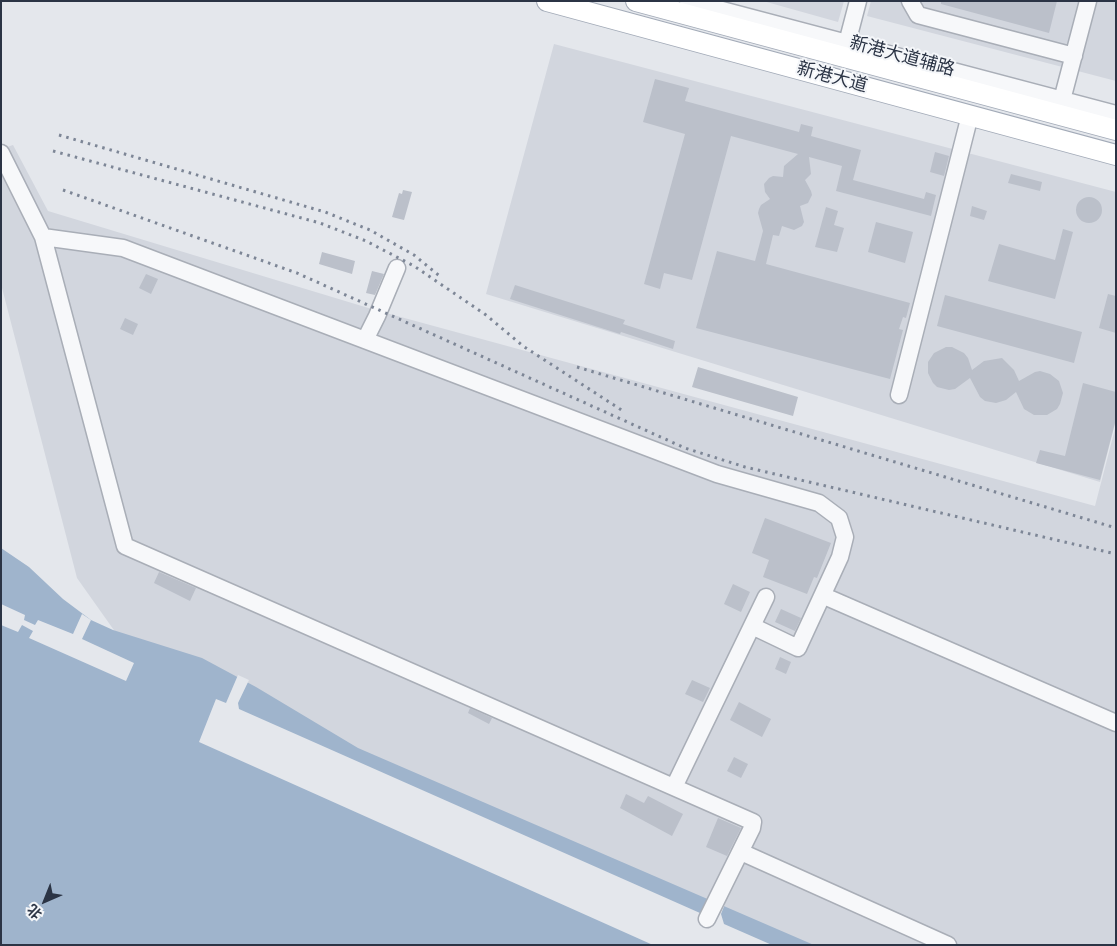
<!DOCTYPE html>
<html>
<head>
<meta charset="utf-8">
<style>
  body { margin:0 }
  #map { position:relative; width:1117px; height:946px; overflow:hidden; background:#e4e7ec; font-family:"Roboto Condensed","Noto Sans SC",sans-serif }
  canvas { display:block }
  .frame { position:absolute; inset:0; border:2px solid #2b3445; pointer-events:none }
  .north { position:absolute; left:20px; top:876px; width:50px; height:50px; -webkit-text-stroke:4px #f4f6f9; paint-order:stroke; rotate:224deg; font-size:14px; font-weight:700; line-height:20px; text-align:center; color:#2b3445 }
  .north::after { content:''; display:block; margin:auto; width:18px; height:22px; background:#2b3445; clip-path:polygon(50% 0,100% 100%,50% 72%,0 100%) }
</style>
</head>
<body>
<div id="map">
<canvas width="1117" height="946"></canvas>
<div class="frame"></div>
<div class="north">北</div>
</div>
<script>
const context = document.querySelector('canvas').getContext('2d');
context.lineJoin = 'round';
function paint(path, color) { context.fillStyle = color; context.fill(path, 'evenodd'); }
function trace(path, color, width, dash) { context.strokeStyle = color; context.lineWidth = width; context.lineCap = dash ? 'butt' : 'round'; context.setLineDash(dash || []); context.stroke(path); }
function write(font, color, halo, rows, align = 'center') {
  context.font = font + ' "Roboto Condensed","Noto Sans SC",sans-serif'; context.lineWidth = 4; context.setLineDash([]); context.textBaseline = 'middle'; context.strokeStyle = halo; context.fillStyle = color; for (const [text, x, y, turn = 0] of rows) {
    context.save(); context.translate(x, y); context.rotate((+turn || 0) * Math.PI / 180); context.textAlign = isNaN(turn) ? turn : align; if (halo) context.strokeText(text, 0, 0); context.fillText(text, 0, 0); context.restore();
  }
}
const built = new Path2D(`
  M763,1H844L838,22Z
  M871,1H1116V81L867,16Z
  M554,44L1116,192V420L1100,482L486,294Z
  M13,145L48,211L375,310L1095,506L1116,425V945H638L196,746L77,578L1,284V149Z`);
const water = new Path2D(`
  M1,548L29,567L63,599L91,620L113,630L202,658L256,687L358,748L814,945H1Z`);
const pier = new Path2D(`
  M1,604L25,615L24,620L35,625L38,620L73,634L82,614L91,620L82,639L134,663L126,681L29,638L33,631L22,625L18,632L1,625Z
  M238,675L249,680L238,703L239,709L700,913L708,908L712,898L725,904L721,914L724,924L772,945H653L199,742L216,699L226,703Z`);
const building = new Path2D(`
  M941,1H1057L1049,33L941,4Z
  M655,79L689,88L685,101L799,132L801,124L813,127L811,136L861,150L853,180L924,199L926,192L936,195L931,216L836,191L842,166L809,157L811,174L805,180L811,191L812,195L808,203L800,206L804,222L802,226L794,230L782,226L779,236L773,235L766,264L910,303L906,318L903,317L899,329L903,330L890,379L696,328L717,251L755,261L763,231L758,213L759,209L761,205L770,199L765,192L764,184L769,178L773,176L783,177L784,166L798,154L731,136L692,280L664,273L660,289L644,284L685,134L643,122Z
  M935,152L949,156L944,176L930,172Z
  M1011,174L1042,182L1040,191L1008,183Z
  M403,190L412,192L404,220L392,217L399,193L402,194Z
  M1076 210a13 13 0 1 1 26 0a13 13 0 1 1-26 0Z
  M972,206L987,211L984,220L970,216Z
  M826,207L838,211L834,225L844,228L837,252L815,247Z
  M876,222L913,232L905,263L868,252Z
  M1063,229L1073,232L1055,299L988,281L999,244L1055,260Z
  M322,252L355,261L352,274L319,264Z
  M372,271L384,274L375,295L366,293Z
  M146,274L158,279L151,294L139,288Z
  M515,285L625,320L623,324L675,341L673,349L621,332L620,334L510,299Z
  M1108,294L1116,296V333L1099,328Z
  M945,295L1082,332L1074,363L937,326Z
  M125,318L138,324L133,335L120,329Z
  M946,347H952L964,353L968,358L972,370L984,361L1002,358L1014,370L1019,381L1035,372L1040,371L1050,374L1059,381L1063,393L1060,404L1057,409L1047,415H1034L1024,409L1016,392L1006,400L996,403L985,401L980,397L970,378L955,389L949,390L937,387L933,383L928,373V362L934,353Z
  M698,367L798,397L793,416L692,387Z
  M1083,383L1116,392V419L1100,480L1036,463L1040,450L1065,456Z
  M765,518L831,543L817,578L814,577L807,594L763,577L769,560L752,553Z
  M159,572L196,588L190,601L154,583Z
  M733,584L750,592L741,612L724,604Z
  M781,609L801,618L795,631L775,622Z
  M780,657L791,662L786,674L775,669Z
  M692,680L710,688L703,702L685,694Z
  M739,702L771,719L762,737L730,720Z
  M470,708L492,718L489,724L468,713Z
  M734,757L748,764L741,778L727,771Z
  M626,794L644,803L648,796L683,814L672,836L620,808Z
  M718,818L741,828L727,856L706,847Z`);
const minor = new Path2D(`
  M688,1L1116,114
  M910,1L918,15L1074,56
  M847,43L858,1
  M1062,100L1088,1
  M1,153L43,237L125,546L753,822L752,828L707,919
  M43,237L123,248L717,474L819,503L839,518L845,537L840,557L798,648L752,626
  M365,340L377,316L397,268
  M899,395L970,115
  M824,596L1116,723
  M674,787L766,597
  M741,852L948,945`);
const major = new Path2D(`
  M547,1L1116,155
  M636,1L1116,130`);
const rail = new Path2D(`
  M59,135L325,212L370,230L414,255L442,278
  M53,151L320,223L366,241L414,266L486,315L523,346L623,411
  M63,190L297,273L685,448L745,467L1116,554
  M577,367L1116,528`);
const streetNames = [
  ["新港大道辅路",902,57,15],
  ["新港大道",832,78,15]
];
paint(built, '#d2d6de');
paint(water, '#9fb4cc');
paint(pier, '#e4e7ec');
paint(building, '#bbc0ca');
trace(minor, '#a9aeb7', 19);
trace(major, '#a3abb8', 22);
trace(minor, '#f7f8fa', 16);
trace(major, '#fff', 20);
trace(rail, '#7d8696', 3, [2.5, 5]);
write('18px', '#2b3445', '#f4f6f9', streetNames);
</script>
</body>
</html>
